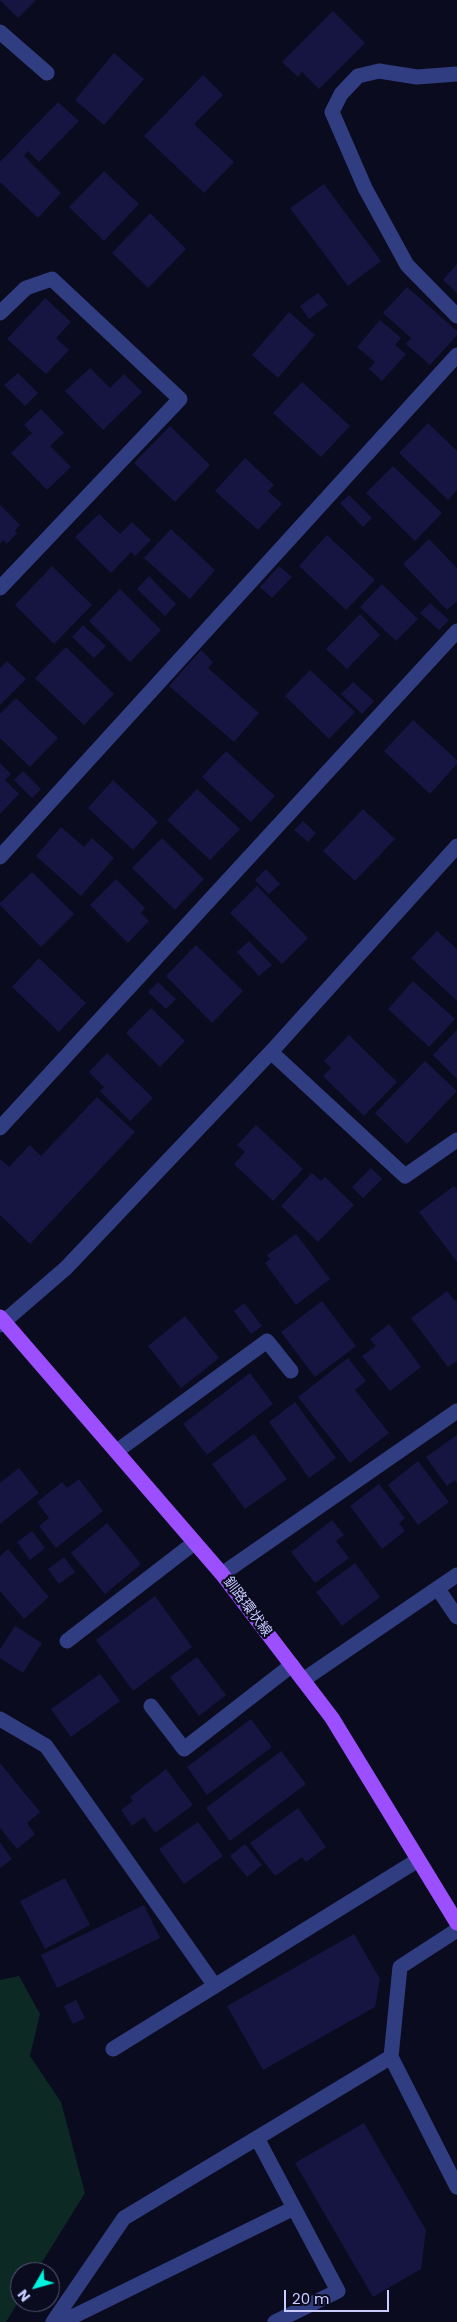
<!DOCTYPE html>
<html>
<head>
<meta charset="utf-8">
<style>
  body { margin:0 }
  #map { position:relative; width:457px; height:2322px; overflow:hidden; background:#0a0b1f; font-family:Poppins,sans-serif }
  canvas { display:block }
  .north { position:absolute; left:10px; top:2262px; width:50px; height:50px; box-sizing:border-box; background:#0a0b1f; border:1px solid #565879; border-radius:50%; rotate:232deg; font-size:14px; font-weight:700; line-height:20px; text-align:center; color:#c8ccff }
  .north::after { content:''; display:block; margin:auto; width:18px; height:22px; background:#00f3de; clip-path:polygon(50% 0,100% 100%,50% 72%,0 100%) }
  .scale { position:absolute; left:284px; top:2290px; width:105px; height:22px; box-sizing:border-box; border:2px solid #c8ccff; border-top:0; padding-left:6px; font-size:15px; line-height:18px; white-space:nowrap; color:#c8ccff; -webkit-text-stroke:4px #0a0b1f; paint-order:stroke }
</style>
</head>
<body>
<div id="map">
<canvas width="457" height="2322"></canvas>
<div class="north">N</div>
<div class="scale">20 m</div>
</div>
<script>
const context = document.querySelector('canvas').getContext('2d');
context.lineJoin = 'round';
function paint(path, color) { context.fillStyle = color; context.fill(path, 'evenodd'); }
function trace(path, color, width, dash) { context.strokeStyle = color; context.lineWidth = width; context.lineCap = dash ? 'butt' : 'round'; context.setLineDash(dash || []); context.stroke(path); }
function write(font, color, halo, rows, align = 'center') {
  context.font = font + ' Poppins,"Noto Sans JP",sans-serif'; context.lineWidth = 4.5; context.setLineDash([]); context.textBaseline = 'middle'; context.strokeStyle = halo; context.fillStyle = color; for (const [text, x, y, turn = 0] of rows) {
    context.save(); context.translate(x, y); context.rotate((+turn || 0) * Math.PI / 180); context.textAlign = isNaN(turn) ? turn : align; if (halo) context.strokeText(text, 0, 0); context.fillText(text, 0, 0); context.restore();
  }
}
const green = new Path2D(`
  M19,1976L40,2014L30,2056L61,2102L85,2193L36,2272H20V2299L6,2322H0V1980Z`);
const building = new Path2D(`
  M0,0H36L18,18Z
  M333,11L365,43L319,89L302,72L298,77L282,62Z
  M114,53L144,79L104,125L75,100Z
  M203,75L223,95L194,124L234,162L204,193L144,136Z
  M58,102L79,121L39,162L28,151L24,156L61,193L38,218L0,182V162Z
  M104,171L139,204L104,241L69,207Z
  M324,184L381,261L348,286L290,208Z
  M150,213L186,249L148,288L112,253Z
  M457,264V293L443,280Z
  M407,287L457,331V335L430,365L406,344L411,338L383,313Z
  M318,293L328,305L309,319L300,306Z
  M45,298L71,322L56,338L69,350L46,374L7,339Z
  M289,312L315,335L278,378L252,355Z
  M380,320L401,338L395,345L406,354L382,381L369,369L375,362L357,347Z
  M90,368L110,388L124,374L142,392L103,430L65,391Z
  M18,373L38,393L25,406L4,385Z
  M302,382L350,426L321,457L273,413Z
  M41,409L64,433L50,446L71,467L47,490L11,453L32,433L24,425Z
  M428,423L457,451V490L448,500L399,453Z
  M170,426L210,465L175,502L134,463Z
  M245,458L274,485L268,491L282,504L258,530L215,491Z
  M393,466L442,513L415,541L366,493Z
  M349,495L372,518L363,527L340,503Z
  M0,505L20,525L15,531L17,533L7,544L3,540L0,544Z
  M99,514L120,534L132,522L151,540L135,556L131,552L111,573L75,537Z
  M171,529L215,570L190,599L144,558Z
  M327,535L375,580L346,610L299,566Z
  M429,539L457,568V601L447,610L403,564Z
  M52,566L92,605L54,644L15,605Z
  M279,566L292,577L272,598L260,587Z
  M149,576L176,604L165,616L137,589Z
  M382,584L418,619L396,641L360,607Z
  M120,589L161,630L130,662L89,621Z
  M430,603L449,620L439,630L420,613Z
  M360,614L380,635L347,669L326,649Z
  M83,625L106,646L94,658L72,637Z
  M66,647L114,694L84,725L35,678Z
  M201,650L213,662L208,668L259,713L234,742L169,686Z
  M7,661L26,679L0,705V668Z
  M310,670L355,712L329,739L285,696Z
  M353,682L374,701L362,714L341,694Z
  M16,698L58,738L30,767L0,738V714Z
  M413,720L457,760V764L430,794L384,751Z
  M226,751L275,796L251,822L202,777Z
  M0,763L11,774L5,780L19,794L0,814Z
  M23,771L41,789L32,798L14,780Z
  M113,780L158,822L133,850L88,808Z
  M197,789L240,829L210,860L167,820Z
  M363,809L395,839L355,881L323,851Z
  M303,821L316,833L308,842L294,830Z
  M61,827L84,847L92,838L114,858L81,896L36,856Z
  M162,838L204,879L175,910L132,868Z
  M266,869L280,884L269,894L255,880Z
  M32,872L74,914L41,947L0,905V903Z
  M116,879L145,908L141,913L149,921L128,943L90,905Z
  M257,886L308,938L282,964L230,913Z
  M437,931L457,949V1001L411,958Z
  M249,941L272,965L259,976L237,952Z
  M196,945L243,991L212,1023L166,976Z
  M39,958L86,1003L59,1032L12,987Z
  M413,981L455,1019L429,1047L388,1009Z
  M158,982L176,999L166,1009L148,992Z
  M151,1008L185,1041L160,1067L126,1033Z
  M457,1030V1079L433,1055Z
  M349,1035L397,1082L364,1116L323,1076L331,1068L324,1061Z
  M107,1053L153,1098L130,1121L100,1091L104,1087L89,1072Z
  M425,1061L457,1091L407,1144L375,1113Z
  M97,1097L135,1132L30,1244L0,1215V1159L9,1167L30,1145L41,1156Z
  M256,1125L303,1169L273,1201L234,1164L245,1152L237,1145Z
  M371,1168L382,1179L363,1198L352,1187Z
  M312,1173L321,1181L325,1177L354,1205L318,1242L281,1206Z
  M454,1186L457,1189V1262L419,1212Z
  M296,1234L330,1279L296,1305L265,1263L270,1259L267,1255Z
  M447,1291L455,1301L457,1300V1361L448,1367L411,1318Z
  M322,1301L356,1346L315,1377L281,1332Z
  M244,1303L262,1326L251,1334L234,1311Z
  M185,1316L219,1358L181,1388L148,1346Z
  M389,1324L421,1367L390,1391L362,1356L376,1346L370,1339Z
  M348,1358L366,1381L355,1390L389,1433L350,1463L298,1397Z
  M250,1373L273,1404L207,1455L183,1424Z
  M295,1402L336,1458L309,1478L269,1422Z
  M254,1434L287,1479L245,1509L212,1464Z
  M457,1435V1483L455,1480L447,1486L426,1457Z
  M418,1461L449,1502L418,1525L388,1485Z
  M19,1468L39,1493L0,1524V1483Z
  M79,1479L103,1511L56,1548L39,1526L49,1518L37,1502L62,1482L67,1488Z
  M379,1484L405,1518L399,1523L405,1531L382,1549L350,1506Z
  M332,1520L344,1535L336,1541L349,1558L315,1583L291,1552Z
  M107,1523L141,1564L105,1594L71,1553Z
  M32,1531L45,1548L30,1560L17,1542Z
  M8,1549L49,1597L24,1619L0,1591V1556Z
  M64,1557L75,1572L59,1584L48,1569Z
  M355,1563L380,1597L342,1626L316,1592Z
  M155,1596L192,1647L133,1691L96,1640Z
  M15,1626L42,1643L23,1673L0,1658V1649Z
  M197,1657L226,1695L199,1716L170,1677Z
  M100,1674L120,1701L71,1737L51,1709Z
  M251,1719L272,1747L207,1795L187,1767Z
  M281,1751L306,1784L230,1841L206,1808Z
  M0,1763L40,1812L27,1823L35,1834L17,1849L0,1828Z
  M166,1769L193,1805L155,1833L144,1817L132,1826L121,1810L133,1801L130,1797Z
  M298,1808L326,1847L306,1862L302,1857L275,1876L250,1843Z
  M198,1822L223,1856L184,1884L159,1849Z
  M0,1842L12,1859L0,1868Z
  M245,1844L262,1865L247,1877L230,1856Z
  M65,1878L90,1925L45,1949L20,1901Z
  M144,1905L160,1938L57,1988L41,1955Z
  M354,1934L380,1979L375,2007L263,2070L227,2006Z
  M76,2000L85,2018L73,2024L64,2006Z
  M364,2123L426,2230L421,2269L373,2297L295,2163Z`);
const minor = new Path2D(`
  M0,32L47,73
  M457,74L417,77L379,71L358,76L341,94L332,112L365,188L407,265L457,316
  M0,313L26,288L52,279L180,399L0,588
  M0,857L457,355
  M271,1052L405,1176L457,1140
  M0,1128L457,631
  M0,1325L66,1268L271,1052L457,846
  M117,1451L267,1341L291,1371
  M222,1574L457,1411
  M438,1589L457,1617
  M67,1641L194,1543
  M303,1680L457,1575
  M151,1706L184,1749L292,1665
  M0,1719L46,1746L215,1986
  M457,1930L400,1967L391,2057L457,2187
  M113,2049L418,1860
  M53,2322L124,2218L257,2138
  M62,2322L294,2208
  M275,2322L338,2291L257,2138L391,2057`);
const major = new Path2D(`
  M0,1317L222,1574L332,1718L457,1923`);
const streetNames = [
  ["釧路環状線",247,1607,53]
];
paint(green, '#0d2923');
paint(building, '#161541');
trace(minor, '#313d81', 15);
trace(major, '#9c4fff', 15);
write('14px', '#c8ccff', '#0a0b1f', streetNames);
</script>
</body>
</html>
